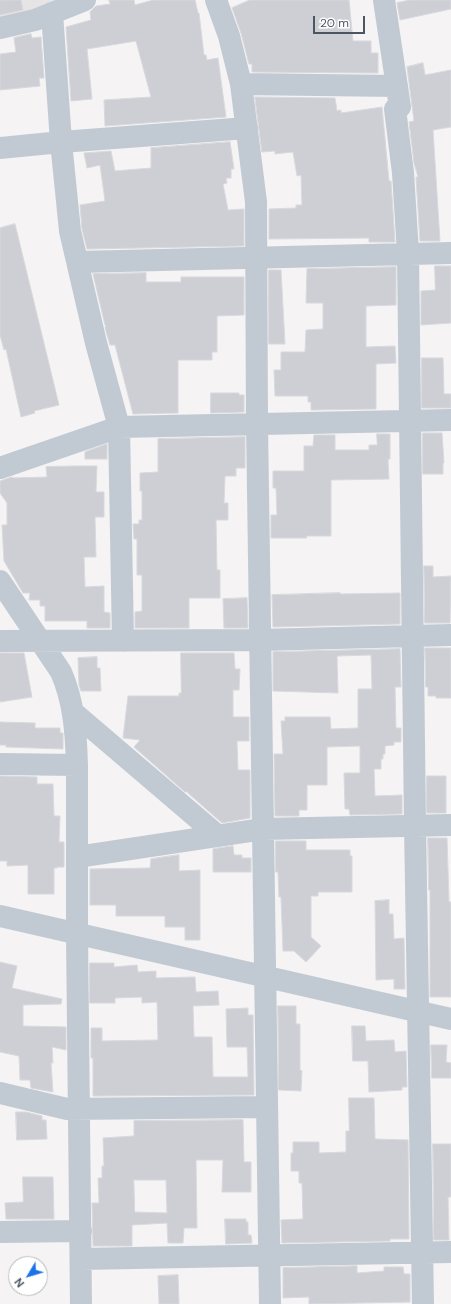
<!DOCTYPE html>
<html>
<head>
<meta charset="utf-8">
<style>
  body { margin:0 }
  #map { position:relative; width:451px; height:1304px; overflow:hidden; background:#f5f3f3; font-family:"DM Sans",sans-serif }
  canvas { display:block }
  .north { position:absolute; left:8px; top:1256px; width:40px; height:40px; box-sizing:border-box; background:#fff; border:1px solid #b7bbc0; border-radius:50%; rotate:232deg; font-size:11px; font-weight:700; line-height:16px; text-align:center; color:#4a5661 }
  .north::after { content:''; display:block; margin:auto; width:14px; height:18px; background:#1a73e8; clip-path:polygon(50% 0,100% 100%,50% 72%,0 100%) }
  .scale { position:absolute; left:313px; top:16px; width:52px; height:18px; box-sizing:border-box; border:2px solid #4a5661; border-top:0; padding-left:5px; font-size:12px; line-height:14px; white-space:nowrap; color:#4a5661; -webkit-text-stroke:3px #fff; paint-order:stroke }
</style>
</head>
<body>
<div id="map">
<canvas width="451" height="1304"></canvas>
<div class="north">N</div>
<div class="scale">20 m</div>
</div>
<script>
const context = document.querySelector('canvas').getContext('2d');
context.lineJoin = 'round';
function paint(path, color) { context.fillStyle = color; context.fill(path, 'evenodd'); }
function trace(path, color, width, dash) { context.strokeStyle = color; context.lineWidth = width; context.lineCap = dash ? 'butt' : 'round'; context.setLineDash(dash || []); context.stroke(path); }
const education = new Path2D(`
  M0,0H60L0,22Z`);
const building = new Path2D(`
  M0,0H21L23,10L0,15Z
  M109,0H134L135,5L153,0H195L198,13H199L204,55H206L207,60L218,58L226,117L105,126L104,100L151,97L136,41L87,49L92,99L71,101L66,27L91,20L90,12L96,6L110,4Z
  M250,0H349L353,41H371V53H378V73L252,72V64H249L241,33L232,8Z
  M410,0H451V9L400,20L397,3Z
  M31,34L32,38L41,37L44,78H39L40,86L0,90V54L16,52L14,38Z
  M423,63L425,75L451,70V127L433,130L440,241H420L416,177H418L414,163L409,122L414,121L407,67Z
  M255,97L335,98L337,111L341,110V113L382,107L389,181H391L395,242H369V238L269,239V209L296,208V205H302L301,175L297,176L293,152L275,154V151L262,152Z
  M230,142L234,169H231V178H226L227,183L223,184L228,210L244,209V246L87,249L82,229L80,205L105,201L100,165L87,168L84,153L111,151L115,171L151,168V148Z
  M15,224L59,405L34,411L35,413L21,417L6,349L4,350L0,335V228Z
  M435,266H451V323L421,325V291L435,290Z
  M396,267V305L366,306V347L395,346L396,363L376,364V409L311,410V402H308V396H275L274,370H281V352H305L306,330L323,329V303H306L307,269Z
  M269,270H281L285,344H269Z
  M146,273V282H181V277H244V315L217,316V352H212V360H178V413L133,414L115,345H110L105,328L106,325H105L93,274Z
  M422,358H443L444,394H451V408H422Z
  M211,393H239V395H244V412L211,413Z
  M423,433H442L444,463H443V474H423Z
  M377,434H390V459H388L389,479L331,480V536H306L307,538H271V515H277L276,488H273V471H304V446H313L314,435H335V450H369V445H377Z
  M245,437V468H236V476H225L224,503H228V520H216L217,570H220V598H189V628H135V612L142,611V575H137V539H134L133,524H139V520H142V491H140V473L158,472V439Z
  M107,444V459H85V452Z
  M73,466H97L96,492H104V517H95L96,557H84L85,587L104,586V612L110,613V628H87V621H45V606H40V600H29L30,593H23L4,561L2,525H7V503L0,493V481L12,477L13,478L47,477L46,467Z
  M424,566H433V577L451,576L450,623H425Z
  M340,593V594L400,593V624L273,627L272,595Z
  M247,598L248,628H224L223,599Z
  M425,648H451V698H436V696H428V687H426Z
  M400,649L401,687H395L396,728H401V742H394V745L385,746V754H383V759H381V769H374L375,796L402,795V814L350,815L349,809H345L344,773H360V746L327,747V785H307V810H299V816H275L274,754H283L281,721H285V717H330L331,729L358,728V689H372L371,655L337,656L338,693L273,691V652Z
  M0,653H24L32,697L0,702Z
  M181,653H234L235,669H240L239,690H233V717H249V741H237L238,770H250V818L222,823L188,793V792H185L134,747L140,740L123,738L128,696H179V693H181Z
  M97,657V668H100L101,691H81L79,685L78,658Z
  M0,722L35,723V728H60V733H63V749L6,747V745H0Z
  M0,776L37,777V784H53L54,816H60L59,842H64V867H57V868H54V894H28V865L7,866V861H0Z
  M427,776H446V813H427Z
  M428,838H447L449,902H451V997H430V890H429Z
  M276,841H306V850H350V856H352V892H318V896H311V937L321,946L306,962L294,951H283L281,897H279L278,872H276Z
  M233,846L234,855H242V858H251V872H213V849Z
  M179,855V871L200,870V940H185V927H165V916H116V905H90V869L150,868L151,859Z
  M389,900V914H393L394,939L404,938L405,989H394V979L376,980L375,901Z
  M0,962L17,966L12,988L62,999L61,1004L23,1005V1026L66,1027V1050L52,1047L53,1063H51L53,1092L31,1088L30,1080H20L19,1056L0,1052Z
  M90,963H114V967L137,965L138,972L156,971V978L195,977L196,992L218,991L219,1005L193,1006L194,1037H212L213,1077H248L247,1047H227L226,1009L248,1008V1015H253L254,1095L93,1096V1058H91V1028H102V1041L158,1040L157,1002L142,1003V997L115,998V1003H90Z
  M278,1006H296V1024H300V1070L302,1071L301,1091L279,1090Z
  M352,1026H365L366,1041L394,1040L395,1052L406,1051L407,1087H402V1090L369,1092L368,1061H353Z
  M431,1045H447L446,1062L451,1063V1078H432Z
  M349,1098H374L375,1139L408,1140L409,1239H390V1241L282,1243L281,1220L303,1219L302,1183H299V1171H291V1153H293V1142H319V1153L346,1152V1131H349Z
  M16,1112H26L42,1116V1120H46L47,1139L17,1140Z
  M243,1120L244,1162H251V1192H222L223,1160H196L197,1228H184L183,1243H168L167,1223L132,1225V1246H93L92,1203H99L98,1178H102V1166H104L103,1138L134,1136V1121ZM134,1180H166L167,1213L135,1212Z
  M433,1144H451V1197H448L449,1240H434Z
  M23,1177H53L54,1219H6L5,1203L23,1202Z
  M225,1219H246V1222H248V1235H251L252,1243L226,1244Z
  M357,1266V1273L384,1271V1267H403L404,1274H410V1302L309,1304V1297L283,1298V1268Z
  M178,1275L179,1304H159L158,1276Z`);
const minor = new Path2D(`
  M216,0L229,36L241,84L256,202L257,423L270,1304
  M384,0L400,107L395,109L403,173L408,253L415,825L423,1304
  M52,13L61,142L70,231L96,343L119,427L123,641
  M0,28L35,20L85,0
  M241,84L397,86
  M0,148L61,142L247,128
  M78,262L451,253
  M0,468L119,427L451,420
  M0,581L61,672C74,702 76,732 77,765V934L81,1304
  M0,641L260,640L451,635
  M73,712L217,835
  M0,764L77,765
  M77,857L263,829L451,825
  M0,916L451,1019
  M0,1093L67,1109L266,1107
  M0,1232L81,1231
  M81,1259L451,1252`);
paint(education, '#e6e4e5');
paint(building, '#cdcfd5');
trace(building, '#d7d9de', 1);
trace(minor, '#c1cad2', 22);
</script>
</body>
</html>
